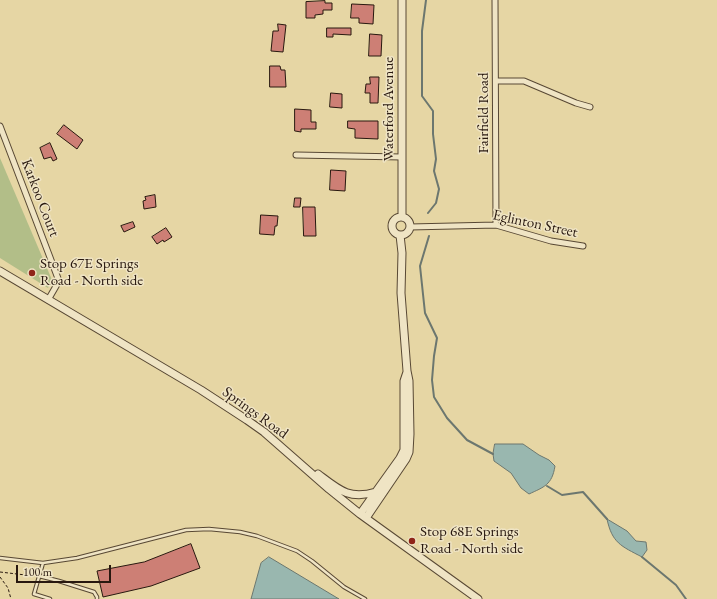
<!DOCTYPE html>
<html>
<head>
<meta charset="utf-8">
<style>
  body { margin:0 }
  #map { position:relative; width:717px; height:599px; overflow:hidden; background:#e6d6a4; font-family:"EB Garamond",serif }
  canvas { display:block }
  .scale { position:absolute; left:16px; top:565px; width:95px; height:18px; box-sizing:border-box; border:2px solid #28180f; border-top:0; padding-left:5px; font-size:12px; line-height:14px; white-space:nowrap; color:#28180f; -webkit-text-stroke:3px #efe4c4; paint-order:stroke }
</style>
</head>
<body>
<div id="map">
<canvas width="717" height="599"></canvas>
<div class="scale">100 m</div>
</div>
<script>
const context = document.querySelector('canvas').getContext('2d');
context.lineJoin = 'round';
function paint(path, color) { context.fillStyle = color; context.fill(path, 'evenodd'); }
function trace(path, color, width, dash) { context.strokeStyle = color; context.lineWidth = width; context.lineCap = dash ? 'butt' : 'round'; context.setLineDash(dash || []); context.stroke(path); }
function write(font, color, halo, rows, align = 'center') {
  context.font = font + ' "EB Garamond",serif'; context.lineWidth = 3; context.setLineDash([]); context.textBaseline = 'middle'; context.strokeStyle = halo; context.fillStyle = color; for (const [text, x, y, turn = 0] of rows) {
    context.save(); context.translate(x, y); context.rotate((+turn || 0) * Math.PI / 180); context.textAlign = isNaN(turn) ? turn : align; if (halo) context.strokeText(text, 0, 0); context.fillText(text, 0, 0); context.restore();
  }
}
const green = new Path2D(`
  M0,158L52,280L48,288L0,258Z`);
const water = new Path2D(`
  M495,444H523L539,455L549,460L555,466C552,485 544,487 529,494L521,488L511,473L494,461L493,454Z
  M607,519L627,531L636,541L646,542L647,550L642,557C621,546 612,543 607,519Z
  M269,557L339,599H251L261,563Z`);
const stream = new Path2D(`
  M426,0L422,31V96L433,111V134L436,159L434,171L439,189L436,203L428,213
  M429,236L420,266L425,313L437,338L434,356L432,380L434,397L447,418L467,440L493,454
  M547,486L562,495L583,492L607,519
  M642,557L676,585L686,599`);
const building = new Path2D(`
  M325,1V3H332V10H323V14L315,15V18H306V2Z
  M352,4L374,5L373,24L359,23V18H351Z
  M278,24L286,25L283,52L271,51L273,31H278Z
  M327,28H351V35L333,34V37H327Z
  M370,34L382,35L381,56H369Z
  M270,66H280L281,70H285L286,87H270Z
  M370,77H379L378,103H370V93H365L366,84H370Z
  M331,93L342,94V108L330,107Z
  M295,109L311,110V122H316V129H301V132L295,131Z
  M348,121H378V139L355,138V129L348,128Z
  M64,125L83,140L77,149L57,134Z
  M50,143L57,159L53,161L51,157L44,159L40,148Z
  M331,170L346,171L345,191L330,190Z
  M155,195L156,207L144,209L143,201L146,200L145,197Z
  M295,198H301L300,207H294Z
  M303,207H315L316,236H304Z
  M261,215L278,216L277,226H275L274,235L260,234Z
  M133,222L135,227L124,232L121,226Z
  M166,228L172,237L164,242L163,240L157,244L152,237Z
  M191,544L200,568L151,586L103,597L97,571L144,562Z`);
const path = new Path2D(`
  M0,572L34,576
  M0,577L8,588L11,599`);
const service = new Path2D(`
  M0,558L43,563L77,558L186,530L209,529L240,532L257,536L297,551L312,561L344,587L365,599
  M43,563L34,594L50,599
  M39,576L59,581L94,592L97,597V599`);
const minor = new Path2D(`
  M495,0L496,225
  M496,81H524L576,103L590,107
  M0,126L59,281L48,300
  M296,155L402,157
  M410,227L496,225L551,241L583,246`);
const tertiary = new Path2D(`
  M402,217V0
  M392 226a9 9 0 1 1 18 0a9 9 0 1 1-18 0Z
  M0,271L201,390L247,420L264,432L329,489L360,514L478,599
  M318,474C339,490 349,500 376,492
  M360,514L400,458L404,450V381L407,372
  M366,518L406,459L409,452L410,434L409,381L407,371L401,293L402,253L400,235`);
const markers = [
  [32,273,4,"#8f2418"],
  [412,541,4,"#8f2418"]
];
const streetNames = [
  ["Waterford Avenue",389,109,-90],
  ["Fairfield Road",484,113,-90],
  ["Karkoo Court",40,198,69],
  ["Eglinton Street",535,224,12],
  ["Springs Road",255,413,36]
];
const poiNames = [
  ["Stop 67E Springs",40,264],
  ["Road - North side",40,281],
  ["Stop 68E Springs",420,532],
  ["Road - North side",420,549]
];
paint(green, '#b2be88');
paint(water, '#99b7af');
trace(water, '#6c776f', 1);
trace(stream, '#6c776f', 2);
paint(building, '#cd7f75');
trace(building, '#28180f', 1);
trace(service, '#584834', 4.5);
trace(minor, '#584834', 7);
trace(tertiary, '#584834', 9);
trace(path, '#28180f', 1, [3, 2]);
trace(service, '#efe4c4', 2.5);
trace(minor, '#efe4c4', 5);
trace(tertiary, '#efe4c4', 7);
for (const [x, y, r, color] of markers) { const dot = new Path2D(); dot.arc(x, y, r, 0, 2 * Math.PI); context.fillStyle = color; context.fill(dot); trace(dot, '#efe4c4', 1.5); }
write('15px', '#28180f', '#efe4c4', streetNames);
write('15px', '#28180f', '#efe4c4', poiNames, 'left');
</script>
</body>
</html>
